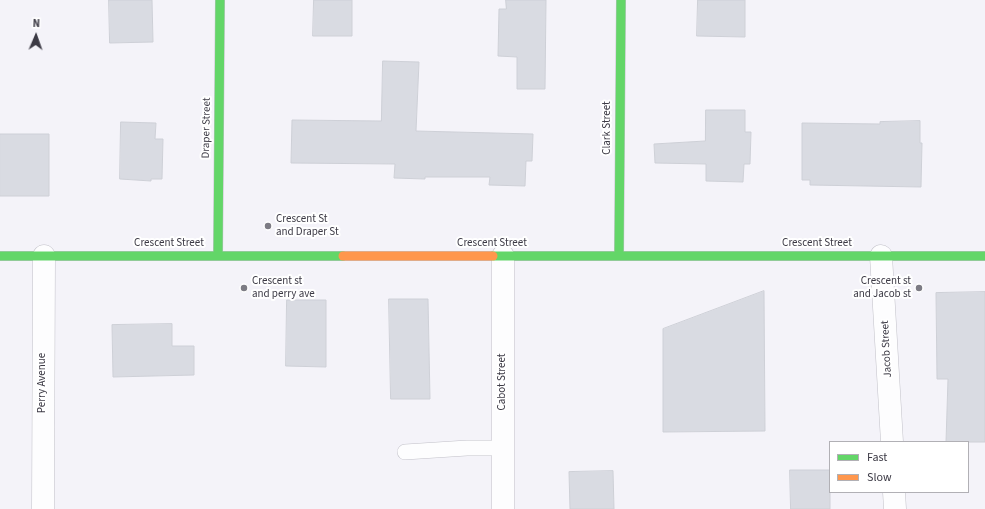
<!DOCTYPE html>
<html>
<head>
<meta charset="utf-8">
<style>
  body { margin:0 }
  #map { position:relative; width:985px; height:509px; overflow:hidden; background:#f4f3f9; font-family:"Source Sans 3",sans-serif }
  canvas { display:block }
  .legend { position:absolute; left:829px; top:441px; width:140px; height:52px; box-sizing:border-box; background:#fff; border:1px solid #b1b0b5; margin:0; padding:5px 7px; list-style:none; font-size:12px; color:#3c3a45 }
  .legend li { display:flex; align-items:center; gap:8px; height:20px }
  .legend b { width:20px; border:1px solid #b1b0b5 }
  .north { position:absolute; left:16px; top:16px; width:40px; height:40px; -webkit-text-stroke:3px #fff; paint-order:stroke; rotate:2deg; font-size:11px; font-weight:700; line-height:16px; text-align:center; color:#3c3a45 }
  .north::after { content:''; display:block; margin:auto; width:14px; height:18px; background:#3c3a45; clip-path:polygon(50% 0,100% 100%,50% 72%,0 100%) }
</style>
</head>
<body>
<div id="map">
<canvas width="985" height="509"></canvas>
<ul class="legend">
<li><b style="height:5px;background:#63d668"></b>Fast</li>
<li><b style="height:5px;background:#ff974d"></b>Slow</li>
</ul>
<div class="north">N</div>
</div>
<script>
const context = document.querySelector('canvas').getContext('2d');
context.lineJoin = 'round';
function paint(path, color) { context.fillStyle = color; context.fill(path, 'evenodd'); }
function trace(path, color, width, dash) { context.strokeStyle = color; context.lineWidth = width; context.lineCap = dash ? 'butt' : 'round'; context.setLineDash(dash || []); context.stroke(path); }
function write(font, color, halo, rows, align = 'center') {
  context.font = font + ' "Source Sans 3",sans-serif'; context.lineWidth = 4; context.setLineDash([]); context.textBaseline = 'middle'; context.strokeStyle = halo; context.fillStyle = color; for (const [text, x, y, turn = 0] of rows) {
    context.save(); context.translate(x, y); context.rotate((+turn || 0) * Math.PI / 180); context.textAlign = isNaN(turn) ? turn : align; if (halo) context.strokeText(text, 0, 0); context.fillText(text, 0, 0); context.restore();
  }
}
const building = new Path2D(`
  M109,0H152L153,42L110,43Z
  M314,0H352V36H313Z
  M506,0H546L545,89H517V57L498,56L499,9H506Z
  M698,0H745V37L697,36Z
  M383,61L419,62L416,131L533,134L532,161H526L525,186L489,185L490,177H425V179L394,178L395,164L291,163L292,120L381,121Z
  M706,110H745V132H751L750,164H744L743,182L706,181V164L655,163L654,144L705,141Z
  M920,121V143H922L921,187L810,185V180H802V123L880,124V122Z
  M121,122L156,123L155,139H163L162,179H151V181L120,179Z
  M0,134H49V196H0Z
  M764,291L765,431L663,432V329Z
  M985,292V442H946L948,379H937L936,293Z
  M389,299H428L430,399H391Z
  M287,300H326V367L286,366Z
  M172,324V346H194V375L113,377L112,325Z
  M790,470H830V509H791Z
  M613,471L614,509H570L569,472Z`);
const lane = new Path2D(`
  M405,452L467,448H503`);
const street = new Path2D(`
  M881,256L892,442
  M894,492L895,509
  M43,509L44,256
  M503,509V256`);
const fast = new Path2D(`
  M0,256H343
  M218,256L220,0
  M493,256H985
  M619,256L621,0`);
const slow = new Path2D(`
  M343,256H493`);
const markers = [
  [268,226,4,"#7c7b84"],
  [244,288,4,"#7c7b84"],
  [919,288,4,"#7c7b84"]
];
const streetNames = [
  ["Draper Street",207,128,-89],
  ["Clark Street",608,128,-90],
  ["Crescent Street",169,244],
  ["Crescent Street",492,244],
  ["Crescent Street",817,244],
  ["Jacob Street",887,349,-93],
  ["Cabot Street",503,382,-90],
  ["Perry Avenue",43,383,-90]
];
const poiNames = [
  ["Crescent St",276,220],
  ["and Draper St",276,233],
  ["Crescent st",252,282],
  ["and perry ave",252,295],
  ["Crescent st",911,282,"right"],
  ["and Jacob st",911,295,"right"]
];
paint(building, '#d9dbe2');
trace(building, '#ced0d7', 1);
trace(lane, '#c1c0c8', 16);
trace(street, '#c1c0c8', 23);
trace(fast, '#c1c0c8', 10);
trace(slow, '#c1c0c8', 10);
trace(lane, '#fdfdfe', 15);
trace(street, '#fdfdfe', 22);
trace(fast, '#63d668', 9);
trace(slow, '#ff974d', 9);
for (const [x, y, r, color] of markers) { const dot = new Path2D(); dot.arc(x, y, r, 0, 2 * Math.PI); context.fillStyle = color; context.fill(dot); trace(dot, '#fff', 1.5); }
write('11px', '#3c3a45', '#fff', streetNames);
write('11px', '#3c3a45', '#fff', poiNames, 'left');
</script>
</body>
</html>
